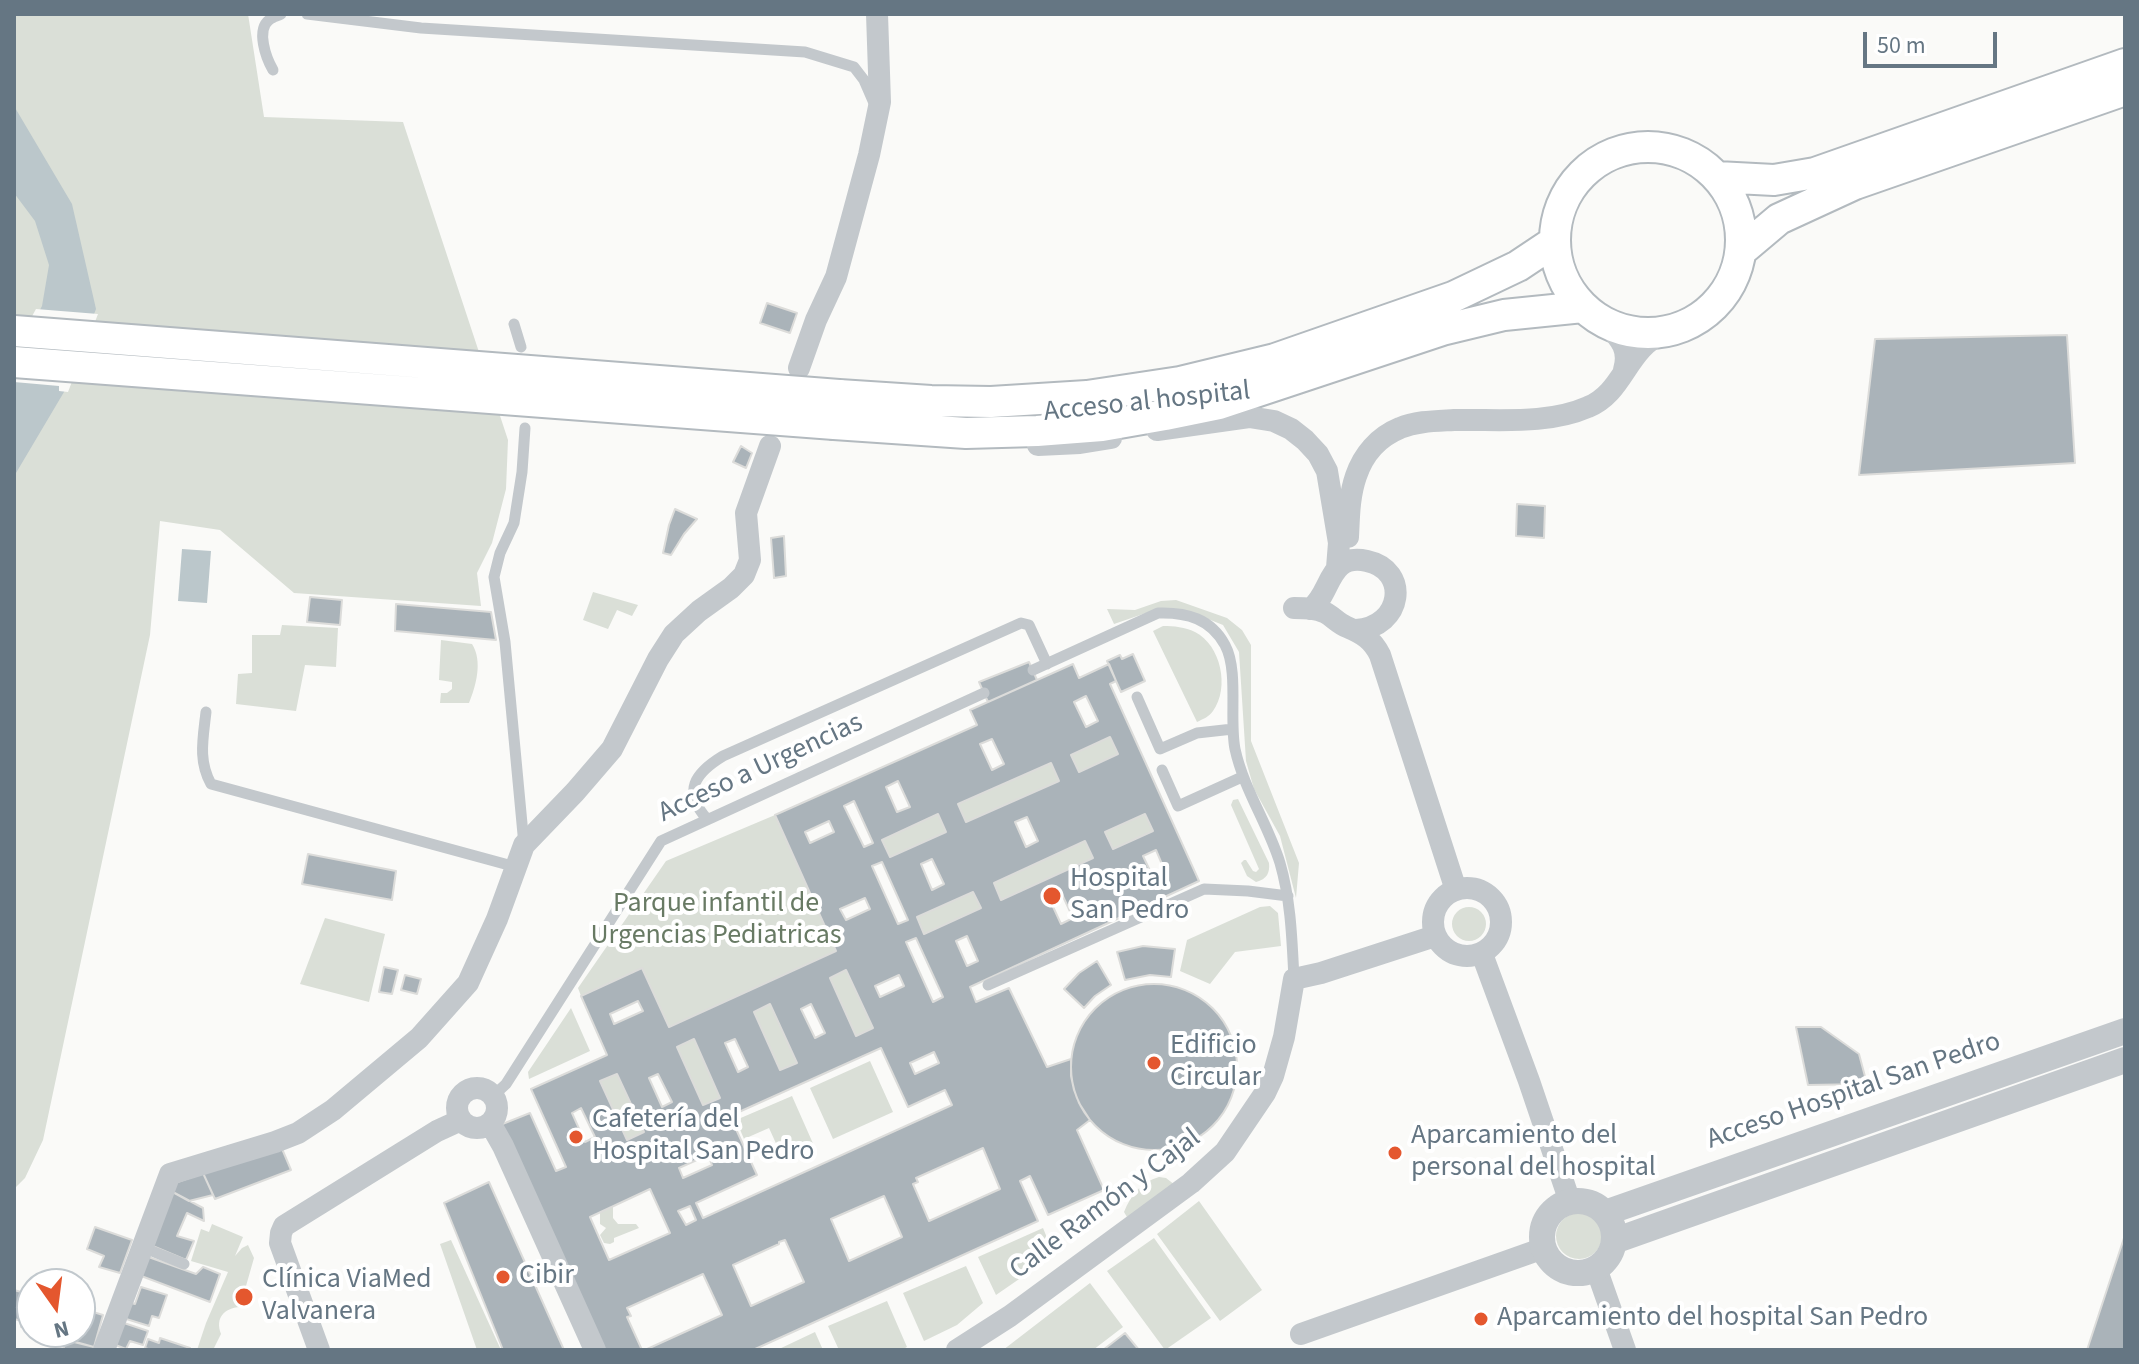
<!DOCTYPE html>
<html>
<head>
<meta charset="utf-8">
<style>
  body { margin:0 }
  #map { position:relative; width:2139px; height:1364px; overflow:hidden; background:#fafaf8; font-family:"Source Sans 3",sans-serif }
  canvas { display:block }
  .frame { position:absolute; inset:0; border:16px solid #657683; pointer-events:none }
  .north { position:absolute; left:16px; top:1268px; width:80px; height:80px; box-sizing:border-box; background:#fff; border:2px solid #c1c8cd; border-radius:50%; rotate:166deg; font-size:22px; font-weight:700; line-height:32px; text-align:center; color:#657683 }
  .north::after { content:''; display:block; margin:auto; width:28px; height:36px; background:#e4572e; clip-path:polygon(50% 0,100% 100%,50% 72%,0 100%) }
  .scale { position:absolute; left:1863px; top:32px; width:134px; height:36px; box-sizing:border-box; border:4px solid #657683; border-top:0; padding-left:10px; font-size:24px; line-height:28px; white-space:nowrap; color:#657683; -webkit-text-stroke:6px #fff; paint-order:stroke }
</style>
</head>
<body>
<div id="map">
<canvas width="2139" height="1364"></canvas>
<div class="frame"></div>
<div class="north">N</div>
<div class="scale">50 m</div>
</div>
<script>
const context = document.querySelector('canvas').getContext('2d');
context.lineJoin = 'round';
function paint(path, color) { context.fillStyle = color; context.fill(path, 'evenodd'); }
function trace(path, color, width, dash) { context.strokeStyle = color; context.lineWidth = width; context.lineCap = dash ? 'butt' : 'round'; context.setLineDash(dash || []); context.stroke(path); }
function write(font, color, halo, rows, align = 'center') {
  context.font = font + ' "Source Sans 3",sans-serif'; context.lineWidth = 8; context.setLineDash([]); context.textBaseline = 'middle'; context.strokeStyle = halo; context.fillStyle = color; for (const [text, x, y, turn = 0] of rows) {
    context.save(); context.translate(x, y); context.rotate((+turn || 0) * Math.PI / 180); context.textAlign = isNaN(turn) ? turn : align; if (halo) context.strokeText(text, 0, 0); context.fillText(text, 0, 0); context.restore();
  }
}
const green = new Path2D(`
  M14,14H248L264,117L403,122L508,440L506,489L492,543L477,573L481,606L294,593L220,530L160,521L150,635L43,1140L25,1178L14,1189Z
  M593,592L638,605L632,616L617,610L608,629L583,620Z
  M1176,600L1227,618L1242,630L1251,645V741L1299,863L1296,898L1280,836L1254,789L1246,761L1239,652L1223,625L1188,611L1149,612L1114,624L1107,609L1135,610L1161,601Z
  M282,625L338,628L336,667L305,665L296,711L236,704L238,674L252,673V635H280Z
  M1163,626C1174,626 1185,627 1195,632C1221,645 1230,688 1213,711C1209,717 1203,719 1197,722L1153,631Z
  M441,640L472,644C483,661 476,686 469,703H440L441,693H447L452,689V682L439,680Z
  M1110,737L1118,754L1079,772L1071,755Z
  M1051,763L1059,781L966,822L958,804Z
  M1238,799L1269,863C1270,873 1267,879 1256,882L1247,876L1241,863L1244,860H1246L1253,871L1256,872L1259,869L1231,805L1233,800Z
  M938,814L946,832L890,857L882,840Z
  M1145,814L1153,831L1113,849L1105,832Z
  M775,815L836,951L669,1027L642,968L581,996L578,988L666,861Z
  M1085,841L1093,858L1001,900L994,883Z
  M973,892L981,908L924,934L917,917Z
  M1270,906L1278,913L1281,946L1235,952L1210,984L1180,971L1187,940L1260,907Z
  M1452 924a17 17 0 1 1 34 0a17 17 0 1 1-34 0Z
  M325,918L385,934L369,1002L300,984Z
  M846,970L873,1028L856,1036L830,978Z
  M770,1004L797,1063L780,1070L754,1012Z
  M571,1008L590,1051L529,1079L528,1072Z
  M694,1039L720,1098L703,1105L677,1047Z
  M870,1061L893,1112L833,1139L810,1088Z
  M617,1074L644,1132L627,1140L600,1081Z
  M792,1096L815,1148L784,1161L769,1128L744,1139L736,1120Z
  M1159,1177L1166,1178L1175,1185L1127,1217L1124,1212C1131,1195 1141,1182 1159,1177Z
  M1199,1201L1262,1290L1220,1321L1157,1234Z
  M613,1206V1218L618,1224H636L639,1228L614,1238V1242L610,1244L604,1243L600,1235L606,1228L600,1224V1212Z
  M1556 1236a23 23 0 1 1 46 0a23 23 0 1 1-46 0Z
  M212,1224L243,1237L235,1256L242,1248L248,1245L254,1258L240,1307C224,1308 215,1318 221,1334L213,1350H197L206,1323L228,1272L191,1261L201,1229L209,1232Z
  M1043,1228L1054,1255L996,1295L978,1257Z
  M1154,1238L1211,1318L1165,1350L1107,1271Z
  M451,1240L501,1350H477L440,1244Z
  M966,1266L983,1303L957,1325L924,1341L903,1293Z
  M1090,1283L1123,1327L1093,1350H1003Z
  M887,1301L907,1347L901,1350H839L828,1326Z
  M815,1332L823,1350H777Z`);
const water = new Path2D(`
  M14,106L72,204L96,309L64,392L16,473L14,483V358L42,306L49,265L35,221L14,193Z
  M182,549L211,551L207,603L178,601Z`);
const pier = new Path2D(`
  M36,309L98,314L68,392L59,391V386L14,382V349Z`);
const building = new Path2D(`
  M767,303L797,313L790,333L760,323Z
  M2067,335L2075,463L1859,475L1875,339Z
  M741,446L752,453L746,468L733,462Z
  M1517,504L1545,506L1544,538L1516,536Z
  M675,509L697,519L684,534L671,555L663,553L669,525Z
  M784,536L786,576L774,578L771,538Z
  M310,597L342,600L340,625L307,622Z
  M396,604L491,612L496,640L395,631Z
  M1133,654L1145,681L1121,692L1107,661L1120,655L1122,659Z
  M1029,662L1037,680L988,702L979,682Z
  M1073,664L1079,678L1109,664L1116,681L1110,684L1199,881L970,987L976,1002L1009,988L1047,1067L1071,1059V1076L1074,1090L1079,1103L1090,1120L1077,1130L1104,1190L1048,1215L1030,1176L1020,1181L1038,1221L753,1350H645L722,1315L703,1274L627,1308L631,1316L627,1317L642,1350H602L500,1125L530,1113L556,1171L566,1167L531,1089L607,1055L581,996L642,968L669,1027L836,951L775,815L977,725L970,710ZM1086,696L1098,721L1086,727L1074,702ZM1110,737L1118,754L1079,772L1071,755ZM992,739L1004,764L992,770L980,744ZM1051,763L1059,781L966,822L958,804ZM898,781L910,807L897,812L886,787ZM854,801L873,843L864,847L844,806ZM938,814L946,832L890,857L882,840ZM1145,814L1153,831L1113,849L1105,832ZM1027,817L1038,841L1026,847L1015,822ZM829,821L834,832L810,843L805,832ZM1085,841L1093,858L1001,900L994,883ZM1156,850L1167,876L1155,881L1143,856ZM932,859L944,884L932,890L921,864ZM882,862L908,920L898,924L872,866ZM973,892L981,908L924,934L917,917ZM1061,892L1073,918L1061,924L1049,898ZM865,898L870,909L846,920L840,909ZM967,936L978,961L967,966L956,941ZM916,938L943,997L933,1002L906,942ZM846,970L873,1028L856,1036L830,978ZM899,975L904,986L880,997L875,986ZM638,1001L643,1011L614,1024L610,1014ZM770,1004L797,1063L780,1070L754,1012ZM811,1004L825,1033L815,1038L801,1009ZM694,1039L720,1098L703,1105L677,1047ZM735,1039L748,1067L738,1072L725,1043ZM881,1048L908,1107L945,1090L952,1105L703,1218L696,1203L757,1175L730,1116ZM934,1052L939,1063L915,1074L910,1063ZM617,1074L644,1132L627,1140L600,1081ZM658,1074L672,1102L662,1107L649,1078ZM581,1108L595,1137L585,1142L572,1113ZM983,1148L1000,1189L929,1221L913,1184L918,1182L916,1178ZM708,1155L712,1165L683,1178L679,1168ZM650,1189L670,1233L609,1260L590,1217ZM884,1196L902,1237L849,1261L831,1219ZM690,1206L696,1220L686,1225L678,1211ZM785,1240L804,1282L751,1306L733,1265L779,1244V1242Z
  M308,854L396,871L392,900L302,884Z
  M1143,946L1175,949L1171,977L1150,975L1125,980L1117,952Z
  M1097,961L1111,985L1095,996L1084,1008L1064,989L1079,973Z
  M384,967L398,970L392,994L379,992Z
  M405,975L421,979L417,994L401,990Z
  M1071 1067a83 83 0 1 1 166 0a83 83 0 1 1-166 0Z
  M1796,1027H1821L1859,1054L1867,1084L1808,1085Z
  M280,1144L291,1170L215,1199L203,1173Z
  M203,1173L213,1195L189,1201L169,1190L172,1184Z
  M489,1182L564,1350H503L444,1203Z
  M169,1190L203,1208L204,1221L187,1213L177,1236L194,1241L186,1260L148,1244Z
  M95,1227L132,1240L120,1273L99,1267L104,1256L87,1249Z
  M2125,1235V1350H2087Z
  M143,1255L196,1274L203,1267L220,1274L210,1302L136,1274Z
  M141,1287L167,1295L159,1318L152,1316L149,1326L123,1318L128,1302L135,1304Z
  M14,1290L32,1295V1330L21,1327L22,1321L14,1319Z
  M80,1308L103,1315L94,1347L39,1332H80Z
  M121,1322L148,1331L143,1345L130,1341L126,1349L113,1344Z
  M1125,1333L1139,1350H1103Z
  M160,1338L190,1348L189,1350H151L145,1348L148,1339L159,1343Z
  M66,1340L94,1347L93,1350H63Z`);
const service = new Path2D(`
  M307,14L421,28L805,52L854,67L864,80L874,103
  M273,70C266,58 256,30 269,20C272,17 277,16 281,14
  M514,324L521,347
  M1033,670L1158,613C1187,612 1211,619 1225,645C1239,671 1229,719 1235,749C1244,790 1268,824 1280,863C1291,901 1292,940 1294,979
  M1137,697L1160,749L1197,733L1233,729
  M206,712C203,739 198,760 211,784L516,867
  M1162,770L1178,806L1242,777
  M707,819C682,791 695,773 723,756L1021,623L1029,625L1047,664
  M524,845L505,642L494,577L500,553L514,523L522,472L525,428
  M988,985L1204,889L1248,891L1288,896
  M493,1096L506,1084L661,841L984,693
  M142,1247L184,1264`);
const minor = new Path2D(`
  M1608,325C1621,340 1630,350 1624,370
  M799,368L816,320L836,277L869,155L880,102L877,14
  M1157,430L1249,417L1274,421L1291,429L1305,440L1318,454L1327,471L1339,543L1337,568
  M1038,445L1080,443L1111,438
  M1348,537C1349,517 1349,496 1356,476C1363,455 1378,437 1400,428C1416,421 1437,421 1454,420C1498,419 1547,425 1588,407C1625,392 1626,347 1666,332
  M1294,608C1305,608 1316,608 1326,613C1333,617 1339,624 1347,627C1363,634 1372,639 1380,655L1456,890
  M1310,609C1332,595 1327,552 1367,561C1410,570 1403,627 1356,630
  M1433 922a34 34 0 1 1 68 0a34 34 0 1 1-68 0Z
  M1482,954L1529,1081L1570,1202
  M457 1108a20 20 0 1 1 40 0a20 20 0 1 1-40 0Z
  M490,1123L503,1146L595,1350
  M1596,1268L1625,1350
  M1301,1334L1544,1248
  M104,1350L170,1174L275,1142L298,1133L333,1110L419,1038L468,983L497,919L524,845L575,792L612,749L658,659L674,634L699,611L731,588L744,575L750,560L746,513L770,446
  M319,1350L280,1243L281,1233L284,1226L437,1131L461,1120
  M957,1350L1010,1316L1191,1183L1225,1152L1265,1093L1273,1076L1284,1037L1294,979L1321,973L1435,936`);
const tertiary = new Path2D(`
  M1542 1237a36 36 0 1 1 72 0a36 36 0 1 1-72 0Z
  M1605,1213L2125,1031
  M1614,1241L2125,1060`);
const secondary = new Path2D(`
  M1555 240a93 93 0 1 1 186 0a93 93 0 1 1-186 0Z
  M1717,177L1774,180L1815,173L2125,64
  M1741,251L1779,219L1855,184L2125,90
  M839,395L931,401L991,402L1087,396L1180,382L1275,359L1453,297L1518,266L1554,242
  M834,424L966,433L1037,431L1102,426L1165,415L1219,404L1442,330L1504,315L1583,307`);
const secondaryBridge = new Path2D(`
  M14,331L839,395
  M14,362L834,424`);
const markers = [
  [1052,896,10,"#e4572e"],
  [1154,1063,8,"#e4572e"],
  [576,1137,8,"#e4572e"],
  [1395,1153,8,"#e4572e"],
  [503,1277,8,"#e4572e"],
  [244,1297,10,"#e4572e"],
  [1481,1319,8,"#e4572e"]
];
const streetNames = [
  ["Acceso al hospital",1147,403,-6],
  ["Acceso a Urgencias",761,769,-25],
  ["Acceso Hospital San Pedro",1854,1092,-19],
  ["Calle Ramón y Cajal",1106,1205,-37]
];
const poiNames = [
  ["Hospital",1070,880],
  ["San Pedro",1070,912],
  ["Edificio",1170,1047],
  ["Circular",1170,1079],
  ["Cafetería del",592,1121],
  ["Hospital San Pedro",592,1153],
  ["Aparcamiento del",1411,1137],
  ["personal del hospital",1411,1169],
  ["Cibir",519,1277],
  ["Clínica ViaMed",262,1281],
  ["Valvanera",262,1313],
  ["Aparcamiento del hospital San Pedro",1497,1319]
];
const parkNames = [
  ["Parque infantil de",716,905],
  ["Urgencias Pediatricas",716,937]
];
paint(green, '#dadfd7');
paint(water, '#bbc7cb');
paint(pier, '#fafaf8');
paint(building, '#aab3b9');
trace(building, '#dcdcda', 2);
trace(secondary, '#b3babf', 34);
trace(service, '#c3c8cc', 11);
trace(minor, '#c3c8cc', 22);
trace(tertiary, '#c3c8cc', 26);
trace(secondary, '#fff', 30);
trace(secondaryBridge, '#b3babf', 34, []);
trace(secondaryBridge, '#fff', 30);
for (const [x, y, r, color] of markers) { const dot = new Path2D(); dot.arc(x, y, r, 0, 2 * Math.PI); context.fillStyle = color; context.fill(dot); trace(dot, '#fff', 3); }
write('28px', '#657683', '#fff', streetNames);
write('28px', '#657683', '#fff', poiNames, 'left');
write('28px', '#687a64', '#fff', parkNames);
</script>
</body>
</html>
